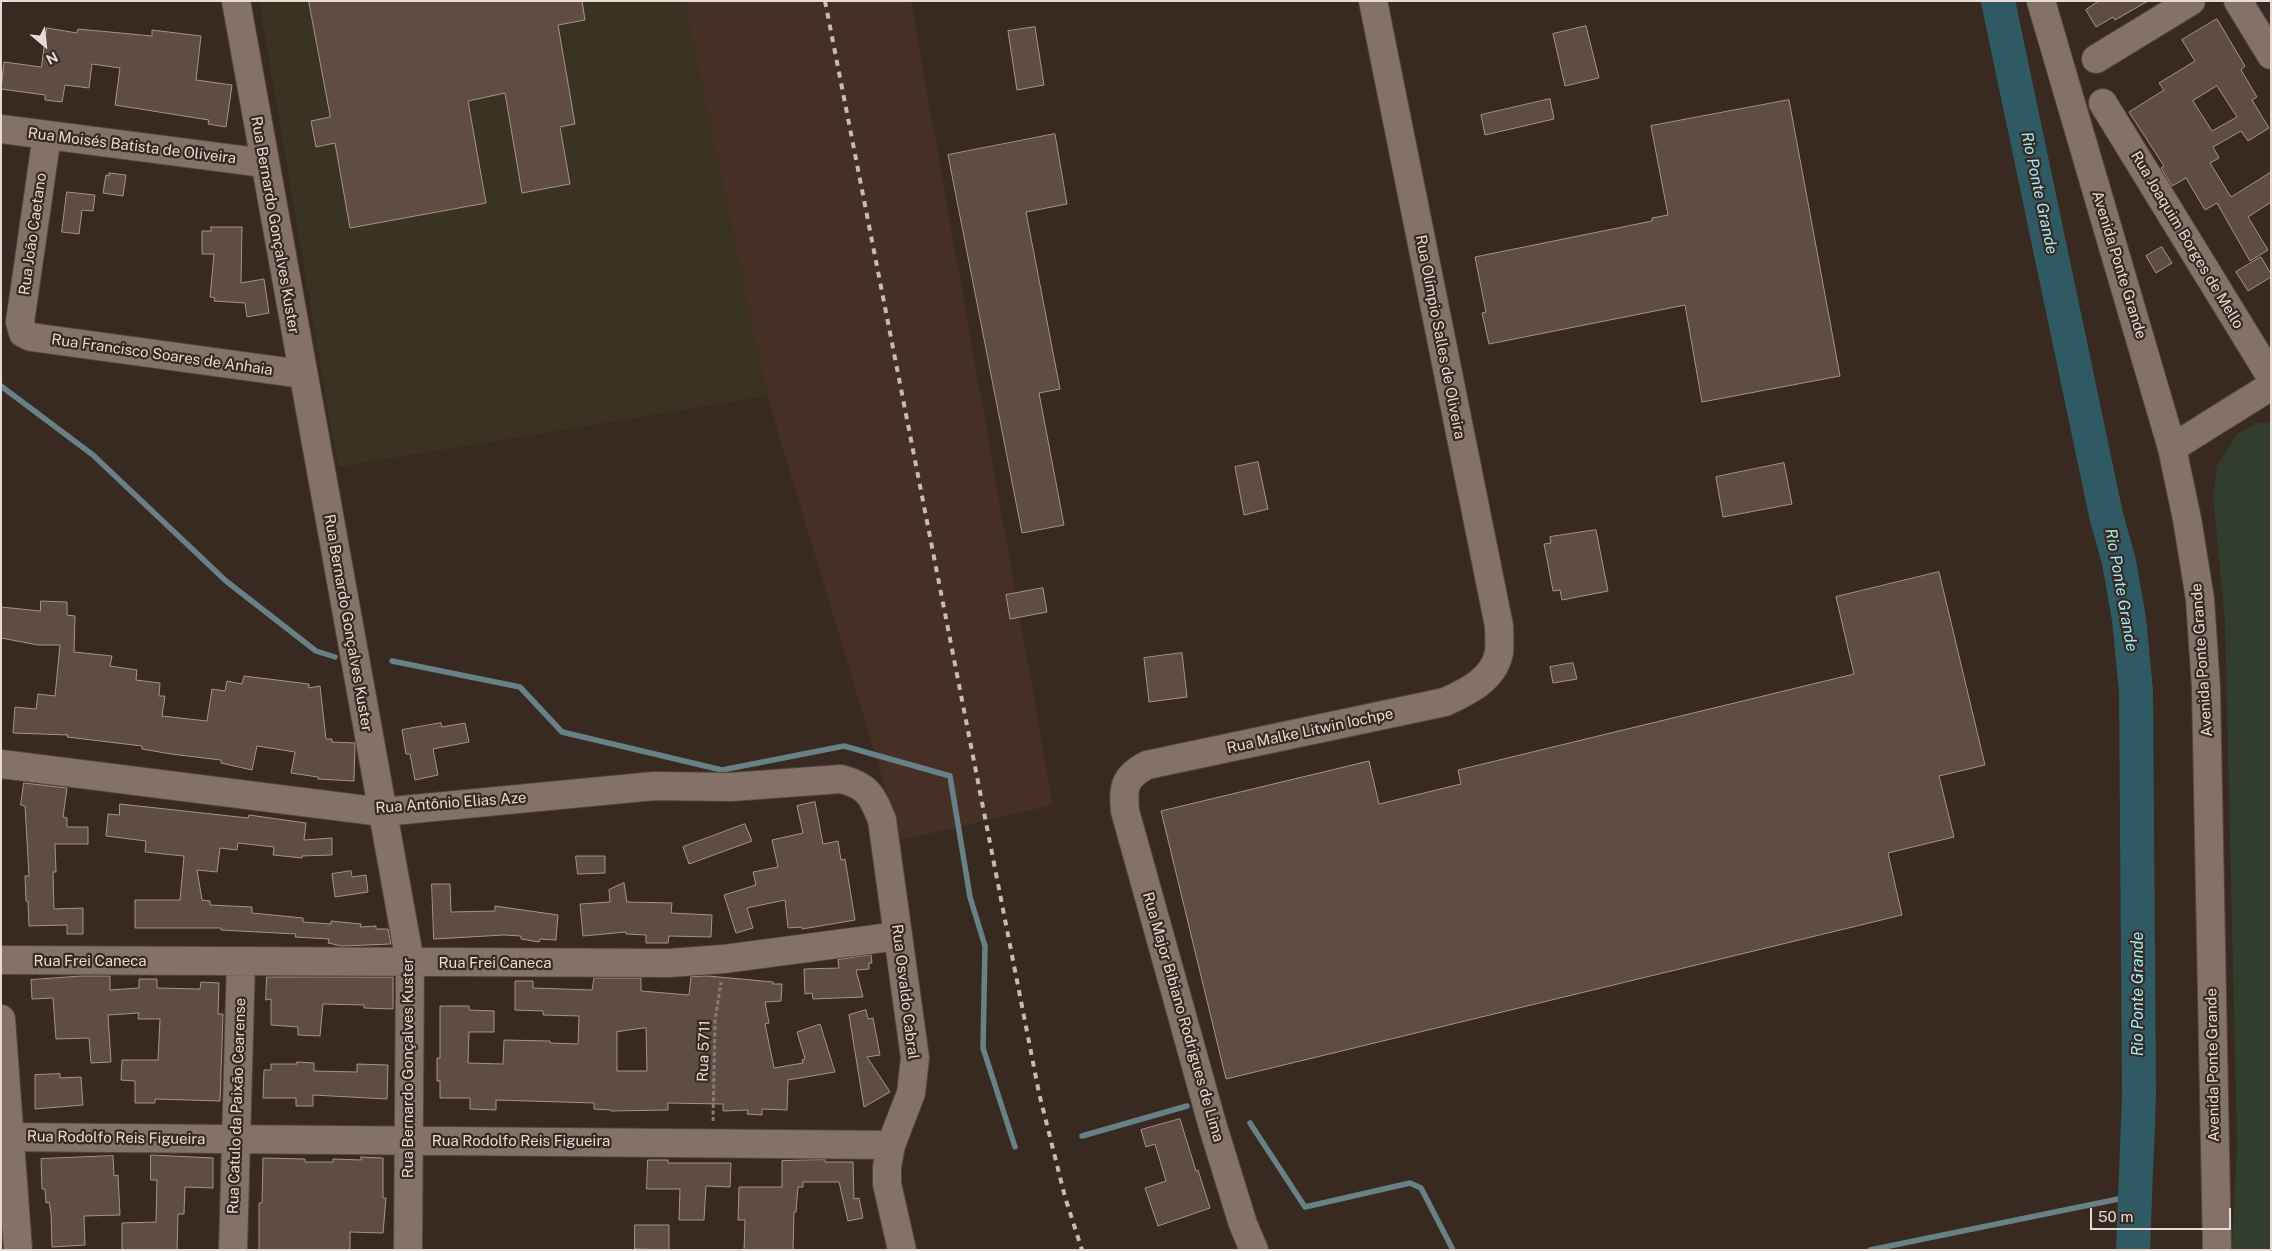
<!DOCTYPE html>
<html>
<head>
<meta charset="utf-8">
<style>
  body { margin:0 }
  #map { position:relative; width:2272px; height:1251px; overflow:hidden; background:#382921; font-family:"Public Sans",sans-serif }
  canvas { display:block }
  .frame { position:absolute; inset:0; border:2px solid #e6dbd6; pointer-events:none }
  .north { position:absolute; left:20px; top:20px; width:50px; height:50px; -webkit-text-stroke:4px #382921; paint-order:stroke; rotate:152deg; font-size:14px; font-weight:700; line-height:20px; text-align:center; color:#e6dbd6 }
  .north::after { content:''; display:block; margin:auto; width:18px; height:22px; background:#e6dbd6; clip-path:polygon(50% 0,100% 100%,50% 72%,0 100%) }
  .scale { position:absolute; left:2090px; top:1208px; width:141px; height:22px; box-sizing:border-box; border:2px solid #e6dbd6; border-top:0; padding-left:6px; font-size:15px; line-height:18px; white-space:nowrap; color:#e6dbd6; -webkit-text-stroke:4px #382921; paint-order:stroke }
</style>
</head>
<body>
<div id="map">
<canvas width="2272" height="1251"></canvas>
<div class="frame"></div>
<div class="north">N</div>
<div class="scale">50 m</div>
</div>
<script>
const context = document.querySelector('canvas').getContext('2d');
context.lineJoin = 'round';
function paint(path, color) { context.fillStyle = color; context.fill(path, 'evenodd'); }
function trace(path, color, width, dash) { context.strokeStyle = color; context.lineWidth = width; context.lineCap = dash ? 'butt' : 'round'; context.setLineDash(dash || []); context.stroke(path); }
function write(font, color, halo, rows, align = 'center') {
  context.font = font + ' "Public Sans",sans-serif'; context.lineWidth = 4.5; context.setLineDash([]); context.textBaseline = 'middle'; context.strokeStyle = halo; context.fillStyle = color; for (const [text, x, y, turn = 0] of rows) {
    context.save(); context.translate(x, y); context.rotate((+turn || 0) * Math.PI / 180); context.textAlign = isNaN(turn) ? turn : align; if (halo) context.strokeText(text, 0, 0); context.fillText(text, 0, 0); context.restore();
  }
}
const built = new Path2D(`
  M684,1H911L1053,805L901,840L767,396Z`);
const industrial = new Path2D(`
  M259,1H684L767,396L338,467Z`);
const green = new Path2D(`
  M2271,422V1250H2232L2237,1143L2225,621L2213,497L2217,466L2237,434L2257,423Z`);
const stream = new Path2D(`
  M1,386L93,455L226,581L316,651L335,657
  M392,661L520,687L562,732L722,770L844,746L950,776L970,897L985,946L983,1048L1015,1147
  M1250,1123L1305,1207L1410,1183L1421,1188L1453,1250
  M1082,1136L1187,1106
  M1870,1250L2133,1196`);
const river = new Path2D(`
  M1998,1L2106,515L2119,562L2129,619L2136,691L2139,1096L2133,1250`);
const building = new Path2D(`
  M309,1H582L585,20L558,25L575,124L560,127L570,184L522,193L505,93L468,101L486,203L350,228L335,143L316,147L311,121L330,117Z
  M2099,1H2148L2115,20L2113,17L2096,27L2086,10Z
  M2217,19L2245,66L2241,70L2257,97L2252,100L2269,128L2248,141L2241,131L2213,147L2219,158L2210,163L2231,197L2271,172V202L2248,217L2268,250L2250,261L2217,203L2205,210L2186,178L2172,186L2161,168L2164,166L2129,112L2164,90L2159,83L2195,61L2182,40ZM2217,86L2237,117L2212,131L2193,101Z
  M1586,26L1599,78L1565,86L1553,34Z
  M1035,27L1044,85L1017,90L1008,31Z
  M47,28L77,33L78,29L152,36V30L201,36L196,80L232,85L226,127L208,124L209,120L115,105L120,68L92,64L89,88L65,85L62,102L45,100V95L1,89L4,62L41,67Z
  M1550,99L1554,119L1485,135L1481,115Z
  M1789,100L1840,376L1702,402L1685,305L1489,344L1482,313L1486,312L1475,257L1652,221V218L1668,215L1651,126Z
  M1055,134L1067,204L1026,212L1060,389L1039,393L1064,525L1022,533L948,155Z
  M109,173L126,175L123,196L103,193L106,175L109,176Z
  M67,192L95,195L93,211L82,210L79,234L62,232Z
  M211,227H242L241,283L264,279L269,313L247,317L245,303L214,301L215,298L210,297L214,254H202V231H211Z
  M2162,247L2172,263L2156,273L2146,256Z
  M2261,257L2271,274V277L2248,291L2236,272Z
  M1258,462L1268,509L1244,515L1235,467Z
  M1784,463L1792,504L1723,517L1716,477Z
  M1596,530L1608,591L1562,600L1560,590L1553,591L1544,544L1551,543L1550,537Z
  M1939,572L1985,765L1939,776L1954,837L1888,853L1902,915L1226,1079L1161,811L1369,761L1379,804L1461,784L1458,770L1854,674L1836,597Z
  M1043,588L1047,612L1010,619L1006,595Z
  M41,601L67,602V615L75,616L74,652L112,656L110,666L137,670L136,680L160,683L159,696H165L162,716L207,721L212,689L225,691L227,681L242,684L244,676L309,684V688L320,686L326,739H332V742L355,743L354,781L318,779V777L291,773L295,752L257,746L252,770L221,763V760L171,754L142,749V746L67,737L68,735L13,733L15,707L36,709L38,694L55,696L60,645H38L1,638V607L40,611Z
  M1182,653L1187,697L1149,702L1144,658Z
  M1573,663L1577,679L1553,683L1550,667Z
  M441,723L442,727L465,723L469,742L433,749L438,775L415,780L410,754H406L402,730Z
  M24,783L67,788L63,817L67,818V827H88V844H55L56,872H53L54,909L83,908V934H67V925L29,926L28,901H26L25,876H29L25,806L21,805Z
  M815,802L823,844L838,841L841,860L845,859L855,920L802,929V927L788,928L785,900L747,908L753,928L736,933L724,895L756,885L753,872L778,867L772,840L803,833L797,806Z
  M120,804L248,818L249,815L306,823L304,840L332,838V855L302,856V858L273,855L274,847L238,843L237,850L220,848L217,872L197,870L202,900L210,901V905L252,907V913L303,918V922L331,924V921L361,924L360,927L376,926V929H388L391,944L342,946L328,943L329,939L295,937L296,934L221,930V928H135V900H180L184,856L145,852L146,841L106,836L108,814L119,815Z
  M745,824L752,841L689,864L683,847Z
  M576,856H605V873L578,874Z
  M351,871L352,877L366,875L368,892L335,897L332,874Z
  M624,883L627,902L672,903L671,913L712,915L711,937L669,936L668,943H646V935L626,934V932L583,936L580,904L610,902L609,890Z
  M432,884H450L451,912L495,911V906L558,915L556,940L540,939L539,942L521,939V936L504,935L434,939Z
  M871,955L872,963H869V969L856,970L863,997L813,999L812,993L805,994L804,969L839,968L838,960Z
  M82,976H110V990L139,988V979H157V988L200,989L201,982L219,983L218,1014H223L220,1101L155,1099V1103H135V1081L121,1080L122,1060H158L160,1019H138L139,1013L108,1015L111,1062L91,1063L89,1038L56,1039L53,998L32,999L31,980Z
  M708,976L773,982V984H782L781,1001L765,1002L769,1023L765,1024L774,1068L803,1063L802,1060L805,1059L797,1032L820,1024L835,1072L788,1080L787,1110L762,1109V1115L747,1114L748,1110L723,1111V1104L668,1103V1110L611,1111V1110L594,1109V1103L496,1100V1110L470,1109V1098H440V1081H437V1058H440V1006H469V1010L494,1011V1032H469L468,1063L503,1064L504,1040L550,1041V1043L578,1044L579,1016L543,1015V1011L515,1010V981H533V988L592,990L594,978H641V991L689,995L691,977ZM646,1028L647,1071H617V1032Z
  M267,977H393V1009L364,1008V1005L323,1004L320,1036L298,1035V1027L271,1025V999L266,1000Z
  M866,1010L868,1019L873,1018L880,1055L867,1057L890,1092L864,1107L849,1015Z
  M297,1062L314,1063V1071L357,1072V1064L388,1065L387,1099L313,1095V1106H296V1098H263L264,1070H271V1064H297Z
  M60,1074V1078L81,1077L83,1105L35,1109V1075Z
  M1180,1119L1196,1171L1198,1170L1210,1208L1158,1226L1145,1188L1166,1181L1155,1144L1146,1147L1141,1130Z
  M151,1155L213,1158V1188L185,1187L184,1214H178L177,1250H122V1223L156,1222L157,1180H151Z
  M113,1156L114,1176L118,1175L120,1215L84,1216L85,1245L52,1247L51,1213L49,1202L46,1203L45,1189H42L41,1159Z
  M361,1157L383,1158V1198H386L383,1233L350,1232V1250H259V1203H262L263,1158L305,1159V1162H333V1159L361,1160Z
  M648,1160H668V1163H731L730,1187L706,1186L704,1220H679L680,1189H647Z
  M825,1160V1162H853L854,1199L859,1198L863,1218L848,1221L839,1182H803V1187H798L796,1212H794L793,1250H744L745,1220H738L739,1187H782V1161Z
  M635,1225H669V1250L635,1249Z`);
const path = new Path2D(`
  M713,1121L715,1021L721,982`);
const minor = new Path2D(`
  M236,1L410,962L408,1250
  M2041,1L2172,448L2187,519L2200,599L2206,688L2217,1250
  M2238,1L2271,55
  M2096,59L2191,1
  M2103,103L2271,377
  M1,129L264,163
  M47,135L20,322L23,333L31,337L302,374
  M2172,448L2271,386
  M1,764L382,812L654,786L731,787L841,779C868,786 872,795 882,820L915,1058L911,1093L891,1145L887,1167V1184L902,1250
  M1,960L669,963L724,959L898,936
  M1,1019L18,1250
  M1,1137L891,1145
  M233,1250L241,961
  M1254,1250L1243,1224L1213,1127L1125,811C1123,787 1124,777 1147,765L1445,702C1467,692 1493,680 1499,653C1500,645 1499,634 1499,626L1373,1`);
const rail = new Path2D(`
  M825,1L1039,1093L1065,1197L1082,1250`);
const streetNames = [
  ["Rua Moisés Batista de Oliveira",132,146,7],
  ["Rua Bernardo Gonçalves Kuster",275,225,80],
  ["Rua João Caetano",33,234,-82],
  ["Rua Joaquim Borges de Mello",2187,240,59],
  ["Avenida Ponte Grande",2119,265,73],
  ["Rua Olímpio Salles de Oliveira",1440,337,79],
  ["Rua Francisco Soares de Anhaia",162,355,8],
  ["Rua Bernardo Gonçalves Kuster",348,623,80],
  ["Avenida Ponte Grande",2202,660,-94],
  ["Rua Malke Litwin Iochpe",1310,731,-12],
  ["Rua Antônio Elias Aze",451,803,-4],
  ["Rua Frei Caneca",90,961],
  ["Rua Frei Caneca",495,963],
  ["Rua Osvaldo Cabral",905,992,83],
  ["Rua Major Bibiano Rodrigues de Lima",1183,1017,74],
  ["Rua 5711",704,1051,-88],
  ["Avenida Ponte Grande",2213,1065,-91],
  ["Rua Bernardo Gonçalves Kuster",408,1068,-90],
  ["Rua Catulo da Paixão Cearense",237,1106,-88],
  ["Rua Rodolfo Reis Figueira",116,1138,1],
  ["Rua Rodolfo Reis Figueira",521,1141]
];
const waterNames = [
  ["Rio Ponte Grande",2039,193,78],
  ["Rio Ponte Grande",2121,590,80],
  ["Rio Ponte Grande",2138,994,-90]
];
paint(built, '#463025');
paint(industrial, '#3b3322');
paint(green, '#323d2d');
trace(stream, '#678186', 5.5);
trace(river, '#305a63', 34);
paint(building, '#5f4d45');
trace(building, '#a6938a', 1);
trace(minor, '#53463f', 30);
trace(path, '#897c75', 3, [4, 2.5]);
trace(minor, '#847269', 28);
trace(rail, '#c7bbb6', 4, [6, 6]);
write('15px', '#e6dbd6', '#382921', streetNames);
write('italic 16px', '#9eebfb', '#382921', waterNames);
</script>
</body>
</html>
